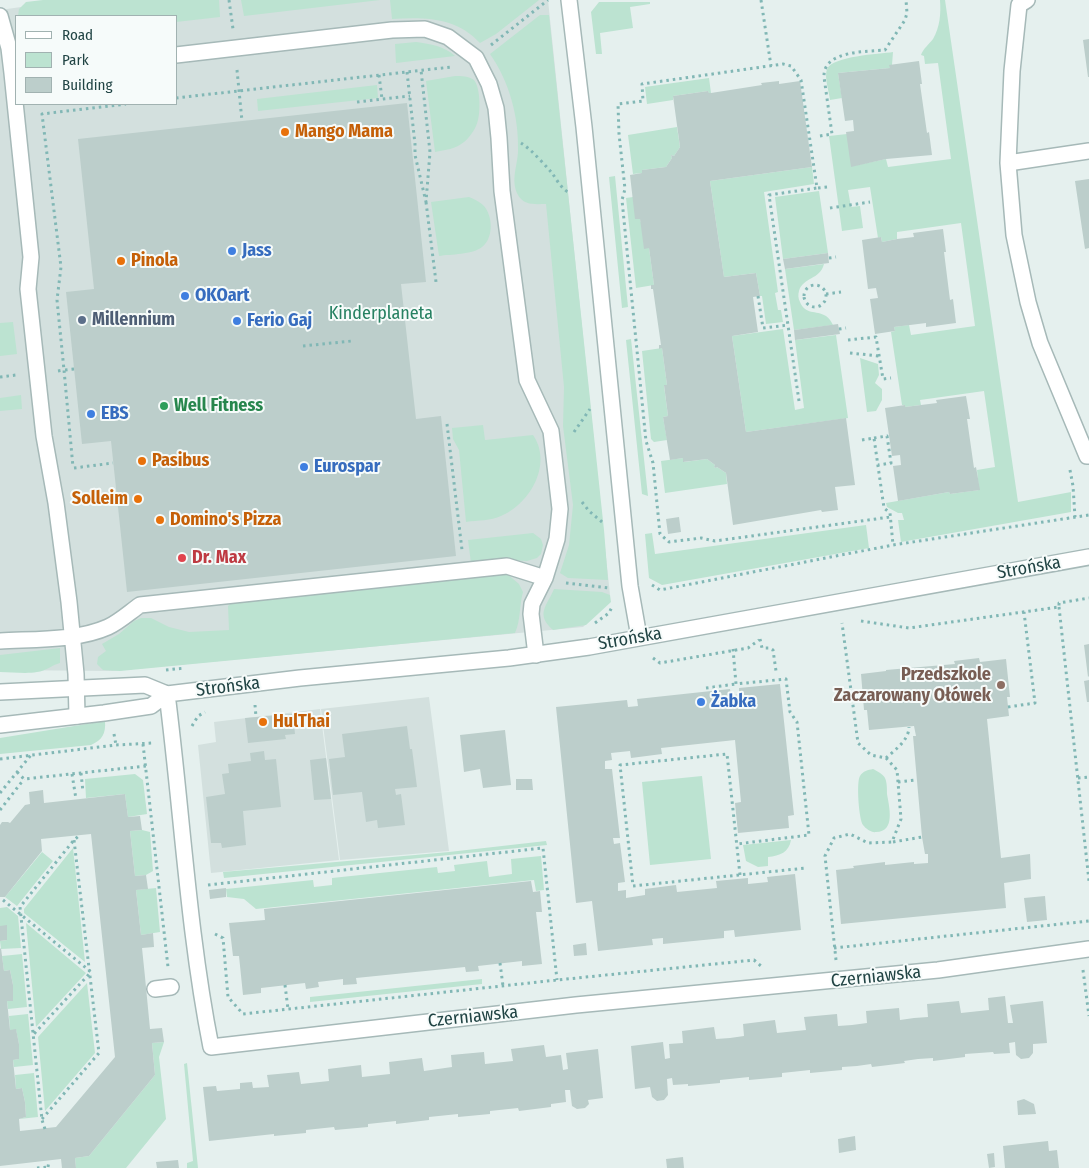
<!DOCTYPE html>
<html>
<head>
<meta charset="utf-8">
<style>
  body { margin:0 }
  #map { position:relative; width:1089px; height:1168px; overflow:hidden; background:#e5f0ee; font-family:"Fira Sans Condensed",sans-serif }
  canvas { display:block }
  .legend { position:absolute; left:15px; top:15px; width:162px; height:90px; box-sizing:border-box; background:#f6fbfa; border:1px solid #a1b2b1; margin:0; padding:6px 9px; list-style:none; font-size:15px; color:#214444 }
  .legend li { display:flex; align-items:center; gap:10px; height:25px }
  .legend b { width:25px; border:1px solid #a1b2b1 }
</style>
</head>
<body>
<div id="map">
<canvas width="1089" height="1168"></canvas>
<ul class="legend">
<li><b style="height:6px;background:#fff"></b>Road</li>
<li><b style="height:14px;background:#bce3d1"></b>Park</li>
<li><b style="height:14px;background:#bccecb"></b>Building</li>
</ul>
</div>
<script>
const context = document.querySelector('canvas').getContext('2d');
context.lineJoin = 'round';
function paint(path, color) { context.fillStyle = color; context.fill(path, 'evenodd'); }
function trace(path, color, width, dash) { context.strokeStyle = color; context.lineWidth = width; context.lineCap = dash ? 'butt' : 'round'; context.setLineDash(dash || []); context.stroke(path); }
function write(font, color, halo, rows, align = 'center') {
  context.font = font + ' "Fira Sans Condensed",sans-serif'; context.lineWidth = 4; context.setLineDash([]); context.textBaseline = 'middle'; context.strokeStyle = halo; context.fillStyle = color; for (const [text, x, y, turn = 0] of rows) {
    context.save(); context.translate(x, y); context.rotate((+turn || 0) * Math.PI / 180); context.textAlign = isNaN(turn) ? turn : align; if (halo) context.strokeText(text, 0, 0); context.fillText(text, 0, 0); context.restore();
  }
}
const built = new Path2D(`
  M70,0H548L610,595V601L583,627L113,671L0,670V10ZM16,16H176V104H16Z
  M429,697L449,851L340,860L321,709Z
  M320,709L339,860L211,873L198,745L216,742L214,722Z`);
const green = new Path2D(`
  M43,0H219L220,17L176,22V16H18L19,9L26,2Z
  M241,0H380L244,16Z
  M390,0H539L496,34L480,43C456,17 425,17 392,19Z
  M940,0H945L1018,502L1071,492V512L901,542L898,520H904L902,513H898L887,507L886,503L949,492L950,494L979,490L977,470L995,467L984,391L920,400L921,405L905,407V405H902L891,332L895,331L894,327L909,325L911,335L975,326L961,223L897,232V239L882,242L881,237L878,238L870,187L848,190L851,207L860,206L863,228L842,231L829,136L847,134L852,166L886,159L888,167L951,159L938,63L925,64L924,56L921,55C923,49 929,44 933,39C940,27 941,14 940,0Z
  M599,2H650V4L630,7L633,28L600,33L602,54H596L591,12Z
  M540,15H549L604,530L608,580L568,578L560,573L569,545L573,505L563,426L564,387L546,204C536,204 524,206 518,195C510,180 518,165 518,150C519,117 509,81 490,54Z
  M416,42C431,44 444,46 455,56L396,63L395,44Z
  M893,52L892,65H890V68L838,73L842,98L830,100C829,91 824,78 827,69C833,56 879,54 893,52Z
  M455,76C461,76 469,76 474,80C481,88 481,117 476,126C474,131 468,139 464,142C456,149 445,150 435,152L426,81Z
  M709,78L711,93H709L708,91L673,96V100L647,104L645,87Z
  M377,85L378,98L258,111L257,99Z
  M677,127L680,147L674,156L671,155L672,158L666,167L642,170V173L633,174L628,135Z
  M812,167L814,184L764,192L778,292L775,293L778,310H781L783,322L766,324L762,296H760L756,273L724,277L710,181Z
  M615,176L628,307L622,308L609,177Z
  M819,191L828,253L783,259L775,197Z
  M469,197C474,199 478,201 483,205C493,215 494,238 482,247C472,255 451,254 439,256L431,202Z
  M633,197L649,248L654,285L636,288L626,198Z
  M824,264C820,280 803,277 799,291C798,295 798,298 800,302C805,315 816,310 826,316C829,318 831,321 833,325L794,330L785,269Z
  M13,322L17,354L0,356V323Z
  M783,329L795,410L804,408L795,340L836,335L848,418L746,432L732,336Z
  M631,339L648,496L642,494L626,340Z
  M662,348L667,385L664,386L668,416L663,417L667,440L654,442L651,439L642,351Z
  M860,358L878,364L879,375L875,383L882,389V400L876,411L867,412Z
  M21,395L22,409L0,411V398Z
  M483,425L485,440L533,435C553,464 530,504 501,516C491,521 478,520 466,522L459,450L453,439L452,428Z
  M683,458L684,462L707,459L715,465L714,467L716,468L717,467L726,473L727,484L665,493L661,461Z
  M866,525L869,548L662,585L649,578L645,534L652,533L655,554Z
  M533,533L541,539L543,545L541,554L537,558L527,561L507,560L471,563L468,540Z
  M506,573L519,584L523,592C519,606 521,620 515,633L120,671L103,670L97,664L98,657L106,651L102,644L119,634L134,621L141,618H151L169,627L189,632L229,630L228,606L231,603Z
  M554,589L602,592L610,595L611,602L586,625L553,630C535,614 547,606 554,589Z
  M60,648V663C52,665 46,671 37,672C26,674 12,672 0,672V655Z
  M105,721C106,734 102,740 91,745L0,754V738Z
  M873,769C877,771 883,774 885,778C887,782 887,789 887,794C889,806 896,832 876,832C872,833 866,829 863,825C859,820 856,782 860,776C863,771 868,770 873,769Z
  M135,774L143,780L147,814L128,817L125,794L86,798L85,779Z
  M702,776L711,859L650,865L642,782Z
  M142,830L150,832L153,871L146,875L135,876L130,831Z
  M791,840C789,852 780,856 768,857V866L758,867L746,861L743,845Z
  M546,841L547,845L224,878L223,872L449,852Z
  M73,848L85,962L24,913V909Z
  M42,852L53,861L17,906L5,897Z
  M541,856L544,890L536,891L534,880L256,909L244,899L227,897L226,889L313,880L314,887L332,885V878L437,867L438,873L455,871L454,865L487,861L489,877L512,874L511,859Z
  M156,888L160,932L141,935L136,890Z
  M7,907L18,916L21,948L1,949L0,941L7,940V926H0V908Z
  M26,923L86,973L36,1027Z
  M22,954L27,1007L8,1009L7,1001H13V985L10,970L4,971L2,956Z
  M482,979V984L310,1002V997Z
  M87,983L95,1053L45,1111L38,1037Z
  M28,1014L33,1065L14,1067L13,1060L19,1059V1044L16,1030H10L9,1016Z
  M164,1042L159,1057L166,1119L126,1168H76L75,1158L89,1156L155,1075L152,1043Z
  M187,1063L198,1168H187V1163L193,1161L184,1064Z
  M34,1073L38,1117L19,1119L26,1117L25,1102L22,1088L16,1089L15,1075Z`);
const building = new Path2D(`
  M1089,39V77H1088L1083,40Z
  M919,61L922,84H920L927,133L929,132L932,155L886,159L851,167L846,132L854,131L853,120L845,121L838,73L890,68L889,65Z
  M779,81V84L800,81L812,167L710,181L724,277L756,273L760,296L753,297L758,332L732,336L746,432L846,418L855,485L835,487L838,510L822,512L821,510L733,525L726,473L717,467L716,468L714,467L715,465L707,459L683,462V458L670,460L663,417L668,416L664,385H667L662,348L659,349V345H661L653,289H651V285H654L649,248L644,249L640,219H635L630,175L642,173V170L666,167L672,158L671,155L674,156L680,147L673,96L708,91L709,93H711L762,85L761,83Z
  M407,103L426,282L401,284L416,419L441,416L456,556L127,592L111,441L82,444L66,292L94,289L78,139Z
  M1089,179V248L1085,249L1075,181Z
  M943,229L946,252H944L950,300L953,299L956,323L926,327V323L894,327L895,331L875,334L870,299L878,298L876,288L868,289L862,240L881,237L882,242L897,239L914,237L913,233Z
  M828,253L829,263L785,269L783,259Z
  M838,324L840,334L795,340L794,330Z
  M966,396L970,419H967L974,468L976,467L980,490L950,494L949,492L898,501L893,466L901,465L900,455L892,456L885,408L905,405V407L937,403L936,400Z
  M679,517L681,532L668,534L666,519Z
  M1089,644V676L1088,677L1084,645Z
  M979,658L980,662L1006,659L1010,697H1007L1009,716L987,719L1001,858L1030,854L1031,879L1004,883L1006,908L841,924L836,870L854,868L853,866L885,862V865L914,862V864L928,863V854H925L922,837L913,736H916L914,726L869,730L867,710H864L861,674L886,671V670L955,664L954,661Z
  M1089,680V702H1087L1084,681Z
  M780,684L794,815L788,816L789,828L738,833L735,803L741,802L735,740L661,748L662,754L631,758L630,751L611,753L612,760L605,761V769H612L620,838H613L614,844L620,843L625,882L618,883V891L626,890V898L645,895V889L676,885L677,892L717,888L716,881L748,878V884L768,882L767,877L795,874L801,930L735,937L734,930L724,931V938L663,944V938L652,939L653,945L598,951L592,901L576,903L556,707L627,700L628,707L638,706L637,699L730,689L731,696L739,694V688Z
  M293,714L295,734L285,735L286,739L248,743L245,718Z
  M407,726L410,749H412L417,787L395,789L396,795L401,794L405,825L378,828L377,820L366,822L362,792L333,795L329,759L345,757L342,734Z
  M505,730L511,785L483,788L480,769L464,772L460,735Z
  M264,751L265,760L276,759L281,807L243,811L246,845L222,848L221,843H211L206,797L225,794L222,774L229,773L228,764L251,761L250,753Z
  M326,758L331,799L314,800L310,760Z
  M516,779H532L533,790H516Z
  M43,790L44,803L125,794L128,817L140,816L142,830L130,831L135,876L146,875L148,889L136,890L141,935L153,933L154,947L142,948L145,977L150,1029L162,1028L164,1042L152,1043L155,1075L89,1156L75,1158L76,1168H62L61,1159L0,1166V949L1,948L4,971L10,970L13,985V1001H7L10,1030L16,1029L19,1044V1059L13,1060L16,1089L22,1088L25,1102L26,1117L19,1119L20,1131L56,1127L115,1057L91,834L41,839L42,851L5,897H0V825L2,822H8L10,823L25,805L30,804L29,792Z
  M531,881L533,892L540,891L542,912H536L542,964L522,966V961L478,966L479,971L466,972L465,967L356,978L357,984L343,985V979L318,982L319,987L306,989L305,983L261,988V993L243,995L239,956H233L229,923L265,920L264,909Z
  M226,888V897L210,899L209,890Z
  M1045,896L1047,920L1027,922L1024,898Z
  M7,925V940L0,941V926Z
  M586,943L587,955L574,956L573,945Z
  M1005,996L1008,1023H1013L1010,1005L1043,1001L1047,1043L1033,1044V1053L1029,1058L1021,1059L1016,1055L1015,1042L1009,1043L1010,1053L994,1054L993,1052L965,1054V1057L933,1061V1058L918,1059L904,1061L905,1063L872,1067L871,1064L857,1066L842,1067V1070L810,1073V1070L782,1073V1077L749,1080V1077L720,1080V1083L688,1086V1084L673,1085L672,1078L667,1079L668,1095L664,1100L657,1101L652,1097L650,1087L635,1089L631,1046L663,1042L665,1059L670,1058L669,1044L683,1043L682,1031L714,1027L716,1039L730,1038L744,1036L743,1024L775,1020L777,1033L806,1030L804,1017L837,1014L838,1026L852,1025L867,1023L866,1011L899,1008L900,1020L914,1018L928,1017L927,1004L959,1001L961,1013L989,1010L988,998Z
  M544,1045L546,1057L561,1055L563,1070L568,1069L566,1053L598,1049L603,1098L588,1100L589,1104L585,1108L577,1109L572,1106L570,1090H565L566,1102L551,1104V1107L519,1111L518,1108L490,1111V1114L458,1117V1114L429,1117V1120L396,1124V1121L368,1124V1127L335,1130L334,1127L306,1130V1133L274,1136V1134L209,1141L203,1087L216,1086L217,1091L240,1089V1083L252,1082L253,1088L269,1087L267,1075L299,1072L301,1084L329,1081L328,1069L361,1065L362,1077L390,1074L389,1062L422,1058L424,1071L452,1067L451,1055L484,1052L485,1064L513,1061L511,1049Z
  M1024,1099L1034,1104L1036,1114L1018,1115L1017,1101Z
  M855,1136L856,1150L839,1153L838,1139Z
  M1048,1141L1049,1151L1057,1150L1059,1168H1005L1003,1146Z
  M994,1153L995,1167L989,1168L987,1154Z
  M683,1157L684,1168H667L666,1159Z
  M178,1160L179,1168H157L156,1162Z`);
const path = new Path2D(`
  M229,0L233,29
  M761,0L771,66
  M491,45L548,0
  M237,70L242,121
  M407,72L415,144V155L426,202L430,152L421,70
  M379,75L382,99
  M176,98L451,67
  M357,102L410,96
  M820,136L832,134L824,77C823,50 866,52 885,50L905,20L907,13L906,0
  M521,143C532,150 543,163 552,173C557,180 562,190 570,193
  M827,187L817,188L801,80L791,66L783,64L642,84L643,101L618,104L619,134L625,189L622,200L646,441L653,463L660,534L669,542L701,538L715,541L890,517
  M426,202L436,282
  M830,208L870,202
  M829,258L836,257
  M804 296a11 11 0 1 1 22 0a11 11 0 1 1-22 0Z
  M826,294L841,292
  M758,296L763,328L788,325
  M839,329L846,328
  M848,340L876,337L883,379L891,378
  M303,346L352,341
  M850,353L879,356
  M74,369L64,370L57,300L61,267L42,114L126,104
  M58,371L64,370L73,467
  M0,377L16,375
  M799,401L769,195L817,188
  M447,424L462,550
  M574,432L590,409
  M874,438L887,436L891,463L878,465
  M862,440L874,438L884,508L890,513L893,545
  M74,468L113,463
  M1070,470L1073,486L1075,517
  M582,502L589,511L602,522
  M566,583L610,588
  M652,585L660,590L893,545L1089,515
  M1059,607L1089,881
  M861,621L909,628L1059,607V603L1089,598
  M595,623L609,613L612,607
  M760,639L762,648H770L773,650L776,671
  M733,649L736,684L786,679L790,712L797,722L809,835L737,844
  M653,658L660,663L748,648L759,640
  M166,670L185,668
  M706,688L736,684
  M255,705L256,717
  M1008,707L1035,703L1024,612
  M192,726L198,716L205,712
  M114,734L116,745
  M143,744L168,967
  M886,758C895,750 909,740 909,727
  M0,759L116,745L153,743
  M17,772L24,779L146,766
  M81,773L83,792
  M72,774L76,799
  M1078,778L1089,777
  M898,782L916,780
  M0,793L31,755
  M0,810L24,779
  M893,842L922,837
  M740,875L727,754L620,765L633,886L806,868
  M208,885L543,848L557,980
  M3,900L91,972L33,1035
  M215,934L223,938L228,997L243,1014L557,980L754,960L761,966
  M834,948L1089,921
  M836,960L825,856L834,838L850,834L868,843L892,842L901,819L897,770L886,758L871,755L858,743L842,623
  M500,963L503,986
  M1083,970L1089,1016
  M285,985L288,1009
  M42,1119L99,1053L74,840
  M45,1129L42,1120L20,907L74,840L80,835
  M48,1167L49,1161
  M37,1168L48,1167`);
const lane = new Path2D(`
  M1027,0L1019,5L1012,71L1008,163L1014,235L1028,302L1040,343L1087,456H1089
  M0,16L9,48L12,73L31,257L28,289L44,436L56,503L69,602L76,674L77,716
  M176,55L392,30L425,29L448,37L476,58L489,84L496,108L499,138L502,191L527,380L551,431L560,509L557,539L545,578L532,604L531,614L536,655
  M1008,163L1089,151
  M0,641C33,639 77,641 108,627C119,622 130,612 140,605L507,566L545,578
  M155,989L171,987`);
const street = new Path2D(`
  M569,0L584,127L630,586L639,637
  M0,692L145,685L167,694L300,678L509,658L589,647L1089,557
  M167,694C182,811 188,931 211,1047L576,1005L938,970L1089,949
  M0,725L104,713L151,706L167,694`);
const markers = [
  [285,132,5,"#e8710a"],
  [232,251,5,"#3f7fe0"],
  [121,261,5,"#e8710a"],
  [185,296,5,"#3f7fe0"],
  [82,320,5,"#5c6f8a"],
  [237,321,5,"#3f7fe0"],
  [164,406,5,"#2e9e5b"],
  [91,414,5,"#3f7fe0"],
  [142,461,5,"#e8710a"],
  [304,467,5,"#3f7fe0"],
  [138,499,5,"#e8710a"],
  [160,520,5,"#e8710a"],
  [182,558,5,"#e0444e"],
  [1001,685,5,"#8d6e63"],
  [701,702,5,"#3f7fe0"],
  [263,722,5,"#e8710a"]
];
const foodNames = [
  ["Mango Mama",295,132],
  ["Pinola",131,261],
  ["Pasibus",152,461],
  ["Solleim",128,499,"right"],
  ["Domino's Pizza",170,520],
  ["HulThai",273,722]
];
const shopNames = [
  ["Jass",242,251],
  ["OKOart",195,296],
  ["Ferio Gaj",247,321],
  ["EBS",101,414],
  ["Eurospar",314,467],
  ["Żabka",711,702]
];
const parkNames = [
  ["Kinderplaneta",381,314]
];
const serviceNames = [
  ["Millennium",92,320]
];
const leisureNames = [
  ["Well Fitness",174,406]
];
const healthNames = [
  ["Dr. Max",192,558]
];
const streetNames = [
  ["Strońska",1029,568,-10],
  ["Strońska",630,639,-10],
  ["Strońska",228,687,-7],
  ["Czerniawska",876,977,-6],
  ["Czerniawska",473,1017,-6]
];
const educationNames = [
  ["Przedszkole",991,675],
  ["Zaczarowany Ołówek",991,696]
];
paint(built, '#d3e0de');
paint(green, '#bce3d1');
paint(building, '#bccecb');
trace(lane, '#a6b9b8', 18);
trace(street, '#a6b9b8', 18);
trace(path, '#81b7b5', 3, [2.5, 4]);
trace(lane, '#fff', 15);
trace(street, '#fff', 15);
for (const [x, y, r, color] of markers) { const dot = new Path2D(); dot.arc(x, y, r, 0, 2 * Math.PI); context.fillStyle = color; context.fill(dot); trace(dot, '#f6fbfa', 2); }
write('bold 18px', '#c56008', '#f6fbfa', foodNames, 'left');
write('bold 18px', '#366cbe', '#f6fbfa', shopNames, 'left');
write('18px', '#268162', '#f6fbfa', parkNames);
write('bold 18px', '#4e5e75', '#f6fbfa', serviceNames, 'left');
write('bold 18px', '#27864d', '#f6fbfa', leisureNames, 'left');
write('bold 18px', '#be3a42', '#f6fbfa', healthNames, 'left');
write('18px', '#214444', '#f6fbfa', streetNames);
write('bold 18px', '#785e54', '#f6fbfa', educationNames, 'right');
</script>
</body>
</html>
